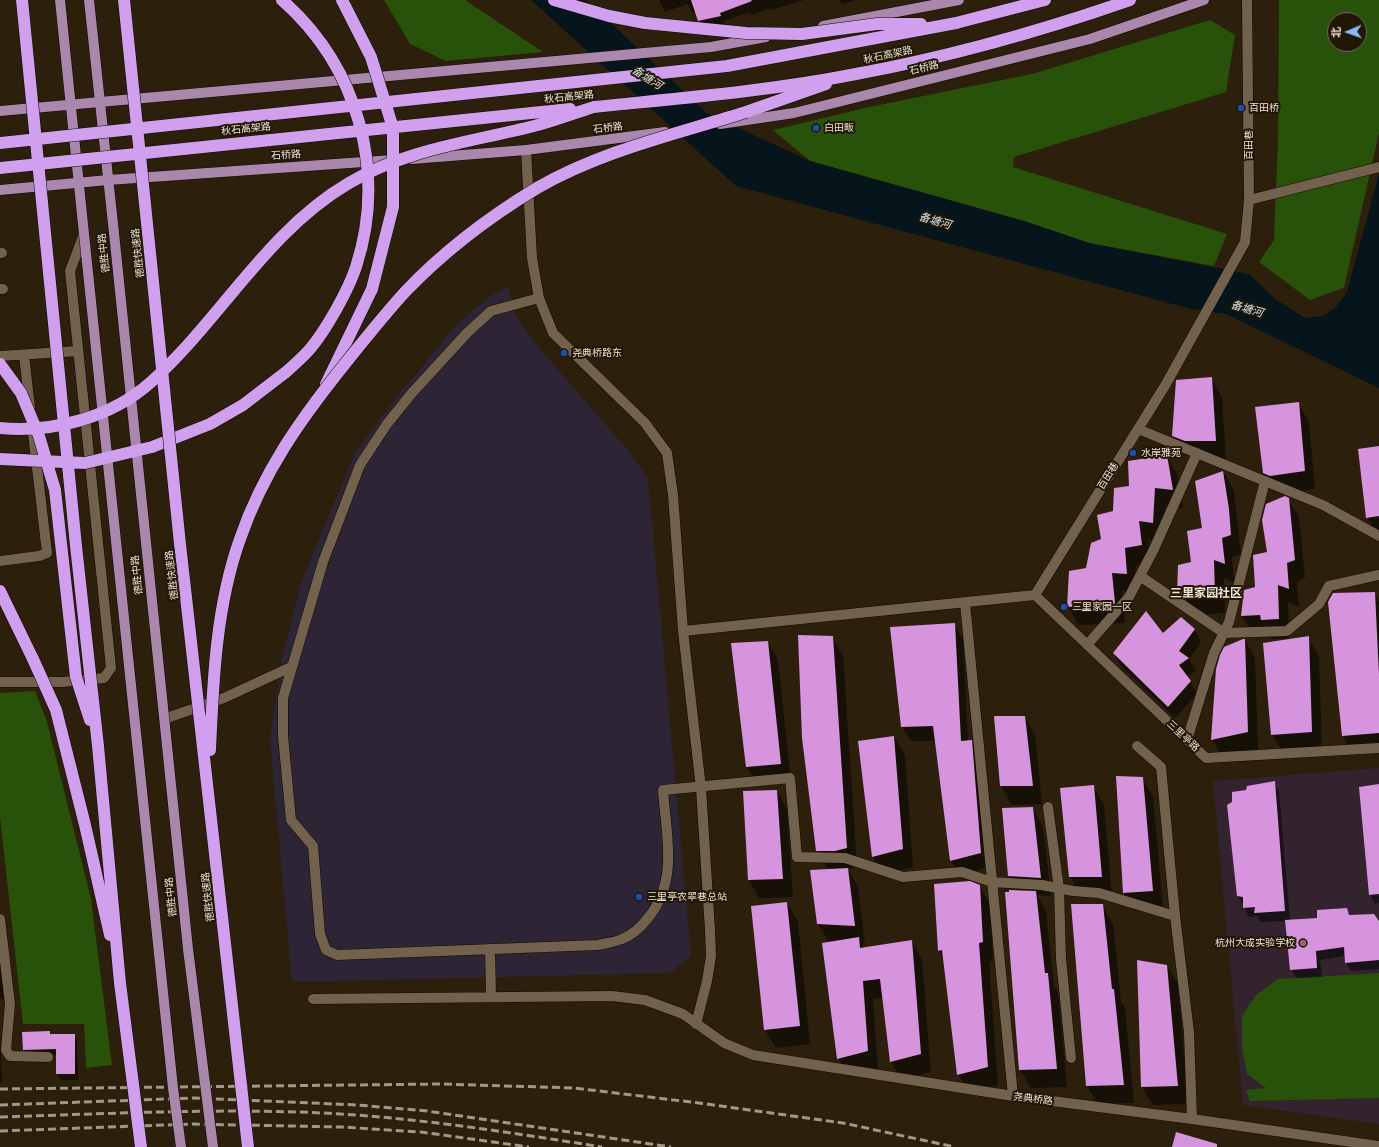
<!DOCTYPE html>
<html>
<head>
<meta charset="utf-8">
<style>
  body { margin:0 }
  #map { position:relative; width:1379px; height:1147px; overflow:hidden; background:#2c1f0c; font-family:"Crimson Pro","Noto Sans SC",serif }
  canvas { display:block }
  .north { position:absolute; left:1327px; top:12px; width:40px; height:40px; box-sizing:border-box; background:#221604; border:1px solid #736859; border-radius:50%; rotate:268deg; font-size:11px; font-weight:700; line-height:16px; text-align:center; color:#ede4d8 }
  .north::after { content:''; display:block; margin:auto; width:14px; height:18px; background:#85bbfb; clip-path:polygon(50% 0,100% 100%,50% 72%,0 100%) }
</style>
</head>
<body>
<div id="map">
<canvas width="1379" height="1147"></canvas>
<div class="north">北</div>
</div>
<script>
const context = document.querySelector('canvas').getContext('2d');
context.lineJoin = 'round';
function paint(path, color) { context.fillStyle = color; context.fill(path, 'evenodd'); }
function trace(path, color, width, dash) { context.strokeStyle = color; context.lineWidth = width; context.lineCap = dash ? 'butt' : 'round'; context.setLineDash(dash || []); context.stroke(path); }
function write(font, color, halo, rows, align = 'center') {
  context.font = font + ' "Crimson Pro","Noto Sans SC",serif'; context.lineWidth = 4; context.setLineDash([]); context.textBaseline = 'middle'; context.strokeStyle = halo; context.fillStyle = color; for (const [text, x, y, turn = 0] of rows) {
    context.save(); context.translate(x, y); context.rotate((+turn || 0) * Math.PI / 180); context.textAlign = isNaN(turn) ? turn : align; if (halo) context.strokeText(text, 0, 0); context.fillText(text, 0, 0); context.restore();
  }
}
const commercial = new Path2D(`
  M508,286L516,317L539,348L628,450L648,479L691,956L670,973L292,982L270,739L282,659L302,580L355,453L394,401L456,325L489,297Z`);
const education = new Path2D(`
  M1379,768V1124L1243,1105L1213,781Z`);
const green = new Path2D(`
  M384,0H465L543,52L446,61L410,44Z
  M1279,0H1379V133L1344,288L1310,300L1259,262L1274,240L1278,140ZM1335,20H1359V44H1335Z
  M1210,20L1235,35L1226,92L1014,157L1013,167L1227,234L1214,266L1089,243L1024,221L810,161L773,130L874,106L1032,74Z
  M35,691L47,722L91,899L112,1065L86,1068L84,1024H23L0,817V693Z
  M1379,973V1098L1250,1101L1246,1090L1266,1088L1247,1074L1242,1048V1016L1256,995L1278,979Z`);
const water = new Path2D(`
  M531,0H586L708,114L810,161L1024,221L1089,243L1249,274L1275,299L1305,318L1323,316L1336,307L1347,292L1379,174V388L1226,314L1191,309L736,186Z`);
const shadow = new Path2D(`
  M659,0H804L772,10L771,8L751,15L749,12L724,21L725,25L704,29L696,11L692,12L687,4L665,12Z
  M840,0H853V1L842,4Z
  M1211,378L1222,397L1226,460L1196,459L1184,454L1173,436Z
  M1298,403L1309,422L1315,489L1281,494L1275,492L1264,473Z
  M1379,447V535H1378L1367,517Z
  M1166,456L1177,474L1183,508L1165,506L1163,541L1148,539L1152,563L1135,566L1137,592L1122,591L1125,622L1124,623L1078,625L1068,606L1114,512L1130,487Z
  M1224,473L1234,491L1241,554L1232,557L1234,582L1224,578L1225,613L1193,615L1189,612L1178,593L1192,563L1204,529L1196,482Z
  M1288,499L1299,517L1305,578L1297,582L1299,607L1288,602L1289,638L1272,639L1269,633L1253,634L1242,616L1243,599L1245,590L1257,588Z
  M1374,593L1379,602V752L1353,754L1343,736L1329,602Z
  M954,624L963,639L968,741H971L980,755L989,867L959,875L951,861L936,741H911L902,727Z
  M1194,629L1201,642L1189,659L1196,671L1187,677L1197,694L1175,718L1121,666L1114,653Z
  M832,637L843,655L857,867L848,869L858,887L865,945L862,944L864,948L912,941L922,960L931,1072L901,1080L891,1061L883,998L873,999L878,1069L848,1077L838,1058L829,943L818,924L828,870L817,851Z
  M1308,638L1319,656L1322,751L1283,753L1272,734Z
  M1245,640L1255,658L1258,750L1223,758L1212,739Z
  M768,642L778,660L791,782L758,785L747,767Z
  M995,717H1025L1035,735L1042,804L1012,805L1001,786Z
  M894,737L905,755L913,867L883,875L873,857Z
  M1142,778L1153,796L1163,909L1134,911L1124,893Z
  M1274,782L1279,791L1290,921L1318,918L1347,909L1350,916L1379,919V969L1351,971L1346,962L1345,956L1320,960L1322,977L1296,978L1291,969L1286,921L1261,922L1257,916L1249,917L1244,908L1238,896L1246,790Z
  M1379,785V903L1375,904L1370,894Z
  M1093,786L1104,805L1112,895L1081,896L1070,877L1061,789Z
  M777,791L787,809L793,897L759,898L749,880L744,792Z
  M1033,808L1043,827L1051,896L1037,895L1046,911L1054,986L1058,992L1067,1087L1031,1088L1020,1070L1017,891L1009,876L1003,809Z
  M980,886L990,904L993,961H989L998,1085L969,1093L958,1074L944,960L938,950Z
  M787,903L798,922L810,1044L776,1048L765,1030Z
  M1102,905L1113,924L1121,1002L1125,1008L1134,1103L1098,1104L1087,1086Z
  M0,941L10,998L0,999Z
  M1138,961L1167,966L1178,984L1188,1104L1153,1105L1142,1087Z
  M0,1030V1031L2,1082H0Z
  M50,1032L52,1035H74L77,1041L78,1080H61L57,1074V1055H27L24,1050Z`);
const building = new Path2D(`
  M691,0H751L752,1L720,13L721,16L698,21Z
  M1212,377L1216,441H1185L1172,436L1176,380Z
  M1299,402L1305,471L1270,476L1263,473L1255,407Z
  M1379,446V516L1366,518L1358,449Z
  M1167,455L1173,490L1155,488L1153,523L1139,521L1142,545L1125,548L1127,574L1112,573L1115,603L1113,605L1067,607L1069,571L1086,568L1091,543L1101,539L1097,515L1113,511L1114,488L1129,486L1128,461Z
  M1223,471L1229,509L1231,535L1222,538L1225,564L1214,560L1215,595L1182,597L1177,593L1178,565L1191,562L1187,531L1202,528L1195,481Z
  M1285,496L1289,498L1295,560L1287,563L1289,589L1278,585L1279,619L1261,620L1260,615L1241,616L1244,590L1255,587L1253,555L1267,552L1262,520L1266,504Z
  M1375,592L1379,675V733L1342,736L1328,602L1333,593Z
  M1146,611L1163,633L1181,617L1195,629L1179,651L1189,658L1179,665L1191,681L1168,707L1113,653Z
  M955,623L961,741L972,740L981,853L950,861L933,726L901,727L890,627Z
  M798,635L833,636L847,848L835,851H816L802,738Z
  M1309,636L1312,732L1271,735L1263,643Z
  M1243,639H1245L1248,732L1211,740L1216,669L1220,655L1224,647Z
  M768,641L781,764L746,767L731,643Z
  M994,716H1025L1033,786H1000Z
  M894,736L903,849L872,857L858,741Z
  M1116,776L1143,777L1153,891L1123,893Z
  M1275,781L1285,911L1254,913L1255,907L1243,908V897L1237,896L1227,805L1232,802V792L1246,790L1247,786Z
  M1379,784V894L1369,895L1359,787Z
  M1094,785L1102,877H1069L1060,788Z
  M777,790L783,879L748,880L743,791Z
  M1033,807L1041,878L1008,876L1002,808Z
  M848,868L855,926L817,924L810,870Z
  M970,881L980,885L983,942L979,943L988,1067L957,1075L942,950L938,951L934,884Z
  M1009,890L1036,891L1045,973H1048L1057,1069L1019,1070L1005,892H1009Z
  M787,902L800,1026L764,1030L751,906Z
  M1071,904H1103L1112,989H1114L1124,1085L1086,1086Z
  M1347,908L1349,915L1374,914L1379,921V960L1345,963L1344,947L1316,951L1317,968L1290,970L1285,920L1317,918V910Z
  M859,937L860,948L912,940L921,1054L890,1062L880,979L863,981L868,1051L837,1059L822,943Z
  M1137,960L1167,965L1178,1086L1141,1087Z
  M50,1031V1034H75V1074H56V1049L23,1050L22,1032Z
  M1176,1132L1217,1144V1147H1172Z`);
const minor = new Path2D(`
  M526,150L532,258L539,298L553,333L645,423L667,453L673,495L683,631L701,788L710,930L711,956L707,981L696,1024
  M1249,200L1379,167
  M0,253H2
  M0,289H3
  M539,298L491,311L467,333L412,393L387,424L360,465L323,562L283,698V736L291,820L313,846L320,934L326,950L337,955L598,945C606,943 615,942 622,939C632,935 642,926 648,918C679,880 666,835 663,790L790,778L797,857L845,858L903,877L962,872L992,882L1042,885L1073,891L1099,893L1175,916L1189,1032L1192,1119
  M24,355L30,408
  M0,356L78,351
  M1138,429L1323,505L1379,536
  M0,561L39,556L47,553L32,425
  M1140,576L1224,633L1287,631L1319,604L1329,586L1379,575
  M1035,595L1166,384L1245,242L1249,200L1247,0
  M1035,595L1206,758L1379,748
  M965,603L1013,1096
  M683,631L1035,595
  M1087,645L1129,597L1154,549L1197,453
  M0,682H62L104,678L111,668L70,271L84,234
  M164,719L224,698L291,667
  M1187,740L1214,653L1229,622L1265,481
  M1137,746L1161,767L1175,916
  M1048,807L1059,889L1061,959L1071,1058
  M0,919L10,1004L6,1050L10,1056L48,1057
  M490,949L491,996
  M313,999L612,996L645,1000L683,1014L724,1043L753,1055L1013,1096L1192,1119L1379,1146`);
const major = new Path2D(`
  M60,0L84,234
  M89,0L114,233
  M823,26L959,0
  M0,111L711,47L766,37
  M720,124L794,113L1090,39L1204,0
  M412,159L526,150L665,132
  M0,190L108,180L392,160`);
const highway = new Path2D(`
  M956,23L1045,0
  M594,107C681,98 770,91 856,74C948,57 1041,31 1130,0
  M746,112L826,84
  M326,384L372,289
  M152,447L210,424L243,405L286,372
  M0,591L33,659`);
const rail = new Path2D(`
  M0,1089L441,1084L574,1088L699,1103L843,1123L955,1147
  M0,1105L194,1098L358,1105L427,1111L671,1147
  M0,1117C99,1114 198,1109 297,1112C400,1115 501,1131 602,1147
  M0,1131L192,1124L342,1127L421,1132L529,1147`);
const majorBridge = new Path2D(`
  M114,233L188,949L213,1147
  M84,234L173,1088L181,1147`);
const highwayBridge = new Path2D(`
  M22,0L76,546L98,746L120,983L141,1147
  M124,0L180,544L248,1147
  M282,0C358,67 387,171 356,267C348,291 326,330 310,349C303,357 294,365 286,372
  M342,0L371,57L393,128V207L372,289
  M554,0L609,16L645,23L746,33L802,34L877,24H921
  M0,143L727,66L956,23
  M0,168L570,109
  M0,364L21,393L39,436L55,490L76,677L90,720
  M0,428C52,433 111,418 151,382C221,319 267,231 349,183C406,149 471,142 534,126C554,121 574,113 594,107
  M0,459L85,463L152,447
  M33,659L56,710L85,825L110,935
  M210,750C213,681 216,606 240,539C263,472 300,420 344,365C364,340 384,315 405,292C444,251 489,217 537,188C601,151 676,134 746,112`);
const markers = [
  [1241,108,4,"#1a4fb4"],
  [816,128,4,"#1a4fb4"],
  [564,353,4,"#1a4fb4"],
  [1133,453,4,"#1a4fb4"],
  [1064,607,4,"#1a4fb4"],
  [639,897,4,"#1a4fb4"],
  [1303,943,4,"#8d6e63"]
];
const streetNames = [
  ["秋石高架路",888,55,-12],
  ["石桥路",924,68,-14],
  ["秋石高架路",569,97,-6],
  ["石桥路",608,128,-7],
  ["秋石高架路",246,129,-6],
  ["百田巷",1249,145,-90],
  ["石桥路",286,155,-4],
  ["德胜中路",104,253,-96],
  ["德胜快速路",138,253,-96],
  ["百田巷",1108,476,-58],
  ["德胜中路",137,575,-96],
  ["德胜快速路",172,575,-97],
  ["三里亭路",1183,736,43],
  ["德胜中路",171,897,-96],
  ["德胜快速路",208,897,-96],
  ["尧典桥路",1033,1099,7]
];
const poiNames = [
  ["百田桥",1249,108],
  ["白田畈",824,128],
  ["尧典桥路东",572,353],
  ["水岸雅苑",1141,453],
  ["三里家园一区",1072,607],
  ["三里亭农翠巷总站",647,897],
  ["杭州大成实验学校",1295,943,"right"]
];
const waterNames = [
  ["备塘河",647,78,32],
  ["备塘河",935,221,16],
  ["备塘河",1247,309,16]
];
const quarterNames = [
  ["三里家园社区",1206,593]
];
paint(commercial, '#2d2535');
paint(education, '#32232f');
paint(green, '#28510a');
paint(water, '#06151c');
paint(shadow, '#0007');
paint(building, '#d794de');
trace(minor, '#140800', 11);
trace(major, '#140800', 11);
trace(highway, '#140800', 13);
trace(minor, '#72624d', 10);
trace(major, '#aa87ad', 10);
trace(highway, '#d09fed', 12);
trace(rail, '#a29889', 3, [8, 4]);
trace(majorBridge, '#140800', 11, []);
trace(highwayBridge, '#140800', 13, []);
trace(majorBridge, '#aa87ad', 10);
trace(highwayBridge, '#d09fed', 12);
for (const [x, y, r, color] of markers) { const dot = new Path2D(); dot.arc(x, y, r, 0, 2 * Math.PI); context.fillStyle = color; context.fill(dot); trace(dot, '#221604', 1.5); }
write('10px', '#ede4d8', '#221604', streetNames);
write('10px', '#ede4d8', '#221604', poiNames, 'left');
write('italic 11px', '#d0e9f5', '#221604', waterNames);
write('bold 12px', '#ede4d8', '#221604', quarterNames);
</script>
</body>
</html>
